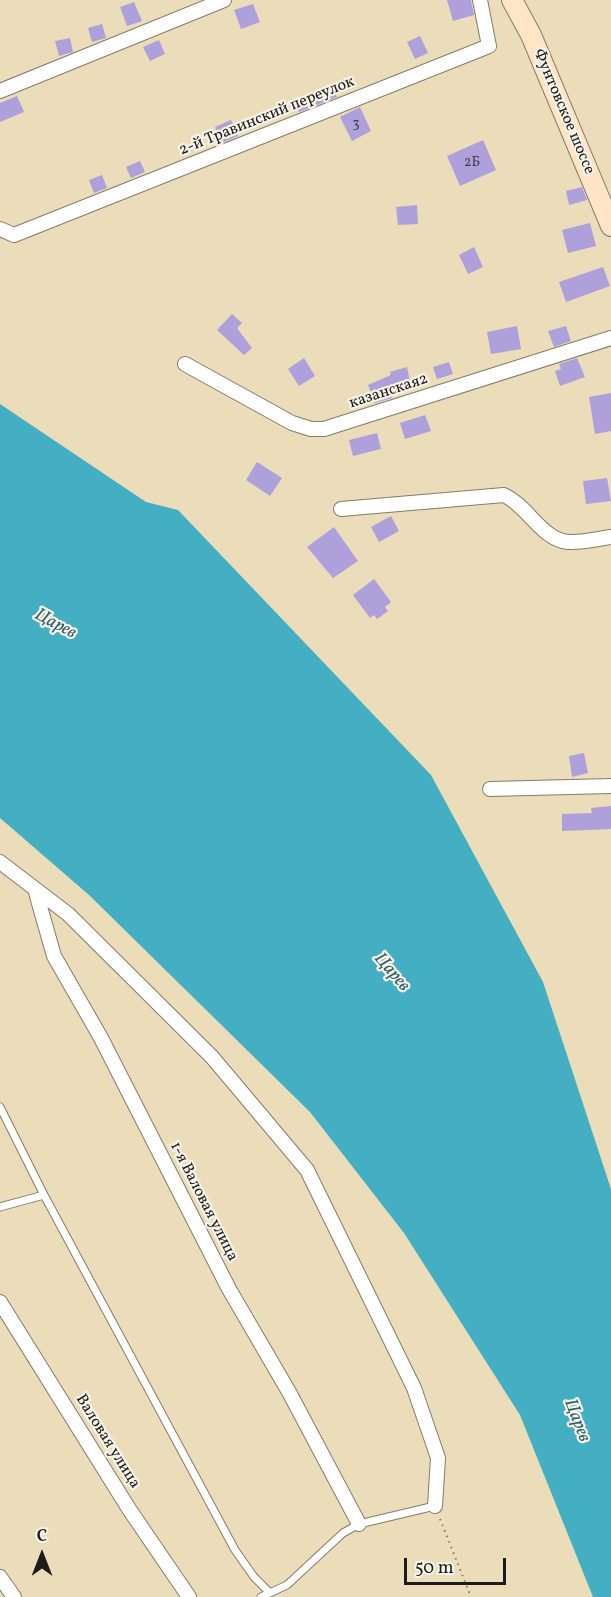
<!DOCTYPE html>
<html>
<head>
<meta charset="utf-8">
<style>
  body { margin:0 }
  #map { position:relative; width:611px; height:1597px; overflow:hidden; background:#ebddb9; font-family:Vollkorn,serif }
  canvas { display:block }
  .north { position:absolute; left:12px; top:1525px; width:60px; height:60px; -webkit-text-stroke:4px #f7f3e8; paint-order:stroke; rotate:0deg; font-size:16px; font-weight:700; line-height:24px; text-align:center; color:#1c1c1c }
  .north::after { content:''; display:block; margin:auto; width:21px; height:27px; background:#1c1c1c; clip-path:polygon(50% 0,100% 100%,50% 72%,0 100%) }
  .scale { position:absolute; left:404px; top:1558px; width:102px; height:27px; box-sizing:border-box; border:3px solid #1c1c1c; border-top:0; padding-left:8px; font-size:18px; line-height:21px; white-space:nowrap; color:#1c1c1c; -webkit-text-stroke:4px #f7f3e8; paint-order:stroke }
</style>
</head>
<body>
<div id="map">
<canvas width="611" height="1597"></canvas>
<div class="north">С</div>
<div class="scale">50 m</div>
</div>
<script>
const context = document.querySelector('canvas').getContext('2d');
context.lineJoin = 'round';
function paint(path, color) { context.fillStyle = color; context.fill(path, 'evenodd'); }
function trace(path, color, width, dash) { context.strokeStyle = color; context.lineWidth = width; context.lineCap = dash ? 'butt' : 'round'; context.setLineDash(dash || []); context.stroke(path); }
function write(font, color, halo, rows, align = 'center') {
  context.font = font + ' Vollkorn,serif'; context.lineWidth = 4.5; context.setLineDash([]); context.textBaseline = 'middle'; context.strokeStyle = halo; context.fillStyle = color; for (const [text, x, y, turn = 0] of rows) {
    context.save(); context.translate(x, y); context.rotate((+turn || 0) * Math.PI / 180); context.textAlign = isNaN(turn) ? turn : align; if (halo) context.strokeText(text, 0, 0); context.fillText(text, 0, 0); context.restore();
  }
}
const water = new Path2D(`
  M0,404L146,502L178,510L431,775L543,982L611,1189V1597H593L520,1415L404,1233L310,1112L89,895L0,818Z`);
const building = new Path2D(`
  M447,0H471L474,15L453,21Z
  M134,2L142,21L127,26L120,7Z
  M253,4L260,22L241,29L234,10Z
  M102,24L106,38L92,42L88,28Z
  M420,36L428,53L415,59L407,42Z
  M70,38L73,52L59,56L55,41Z
  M159,40L165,54L150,61L143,47Z
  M333,89L337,97L299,112L294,100L310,94L312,99Z
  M17,96L24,112L0,122V103Z
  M360,107L371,131L352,141L340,117Z
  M231,120L238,136L221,143L215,127Z
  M483,140L496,170L460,186L447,156Z
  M140,161L145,172L131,178L126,167Z
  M102,175L107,188L94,193L89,180Z
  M582,187L587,200L569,205L566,191Z
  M417,205L418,224L398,225L396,207Z
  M590,223L596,246L568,253L562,230Z
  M474,247L483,267L468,274L459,255Z
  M603,267L610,286L566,302L559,282Z
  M232,314L242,323L237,328L252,348L244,355L217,330Z
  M517,326L521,349L491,354L487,332Z
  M566,326L571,341L554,347L548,331Z
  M304,358L315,376L299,386L288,369Z
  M577,358L585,377L560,386L555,371L561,369L559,364Z
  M449,362L453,374L437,379L433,367Z
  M407,367L411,387L389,392L392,398L375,403L368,385L391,375L390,372Z
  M611,393V431L595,434L589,397Z
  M425,415L431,431L405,439L400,423Z
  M377,433L381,449L353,456L349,440Z
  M257,462L282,478L270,496L246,480Z
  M607,478L611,501L586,504L583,481Z
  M391,516L399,531L379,542L371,527Z
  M334,527L358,561L333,578L307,547Z
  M374,579L391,602L385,607L388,611L377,619L374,615L370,618L353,595Z
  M584,753L588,773L572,777L569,756Z
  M611,806V829L562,831V814L592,813L591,808Z`);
const path = new Path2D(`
  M440,1519L471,1597`);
const lane = new Path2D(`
  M0,1107L44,1195L235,1550L254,1577L269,1592
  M0,1207L44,1195
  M261,1597L287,1585L343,1533L359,1524L435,1506`);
const street = new Path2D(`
  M0,91L224,0
  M0,229L14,235L489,46L480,0
  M185,364L292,423L311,429H324L611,338
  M341,509L504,495C528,506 541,539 568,542C582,543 597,539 611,537
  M490,789L611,786
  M0,862L68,914L212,1057L307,1170L414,1388L438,1458L435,1506
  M35,889L54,956L101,1038L229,1289L289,1392L359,1524
  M0,1302L129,1509L189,1597
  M0,1577L14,1597`);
const secondary = new Path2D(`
  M512,0L531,35L611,226`);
const numberNames = [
  ["3",356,124],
  ["2Б",472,163]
];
const streetNames = [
  ["Фунтовское шоссе",563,112,67],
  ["2-й Травинский переулок",267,117,-22],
  ["казанская2",389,392,-18],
  ["1-я Валовая улица",203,1202,63],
  ["Валовая улица",107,1442,58]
];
const waterNames = [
  ["Царев",55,625,28],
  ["Царев",391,973,49],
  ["Царев",576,1421,69]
];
paint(water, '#44afc2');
paint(building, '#ada0db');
trace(lane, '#847c6a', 9);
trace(street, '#847c6a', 16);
trace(secondary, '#847c6a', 22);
trace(path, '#847c6a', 2, [1.5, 4.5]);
trace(lane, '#fff', 7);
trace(street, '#fff', 14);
trace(secondary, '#ffe4c6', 20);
write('14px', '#403d4c', null, numberNames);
write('16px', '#1c1c1c', '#f7f3e8', streetNames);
write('italic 18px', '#2e5e67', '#f7f3e8', waterNames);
</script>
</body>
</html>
